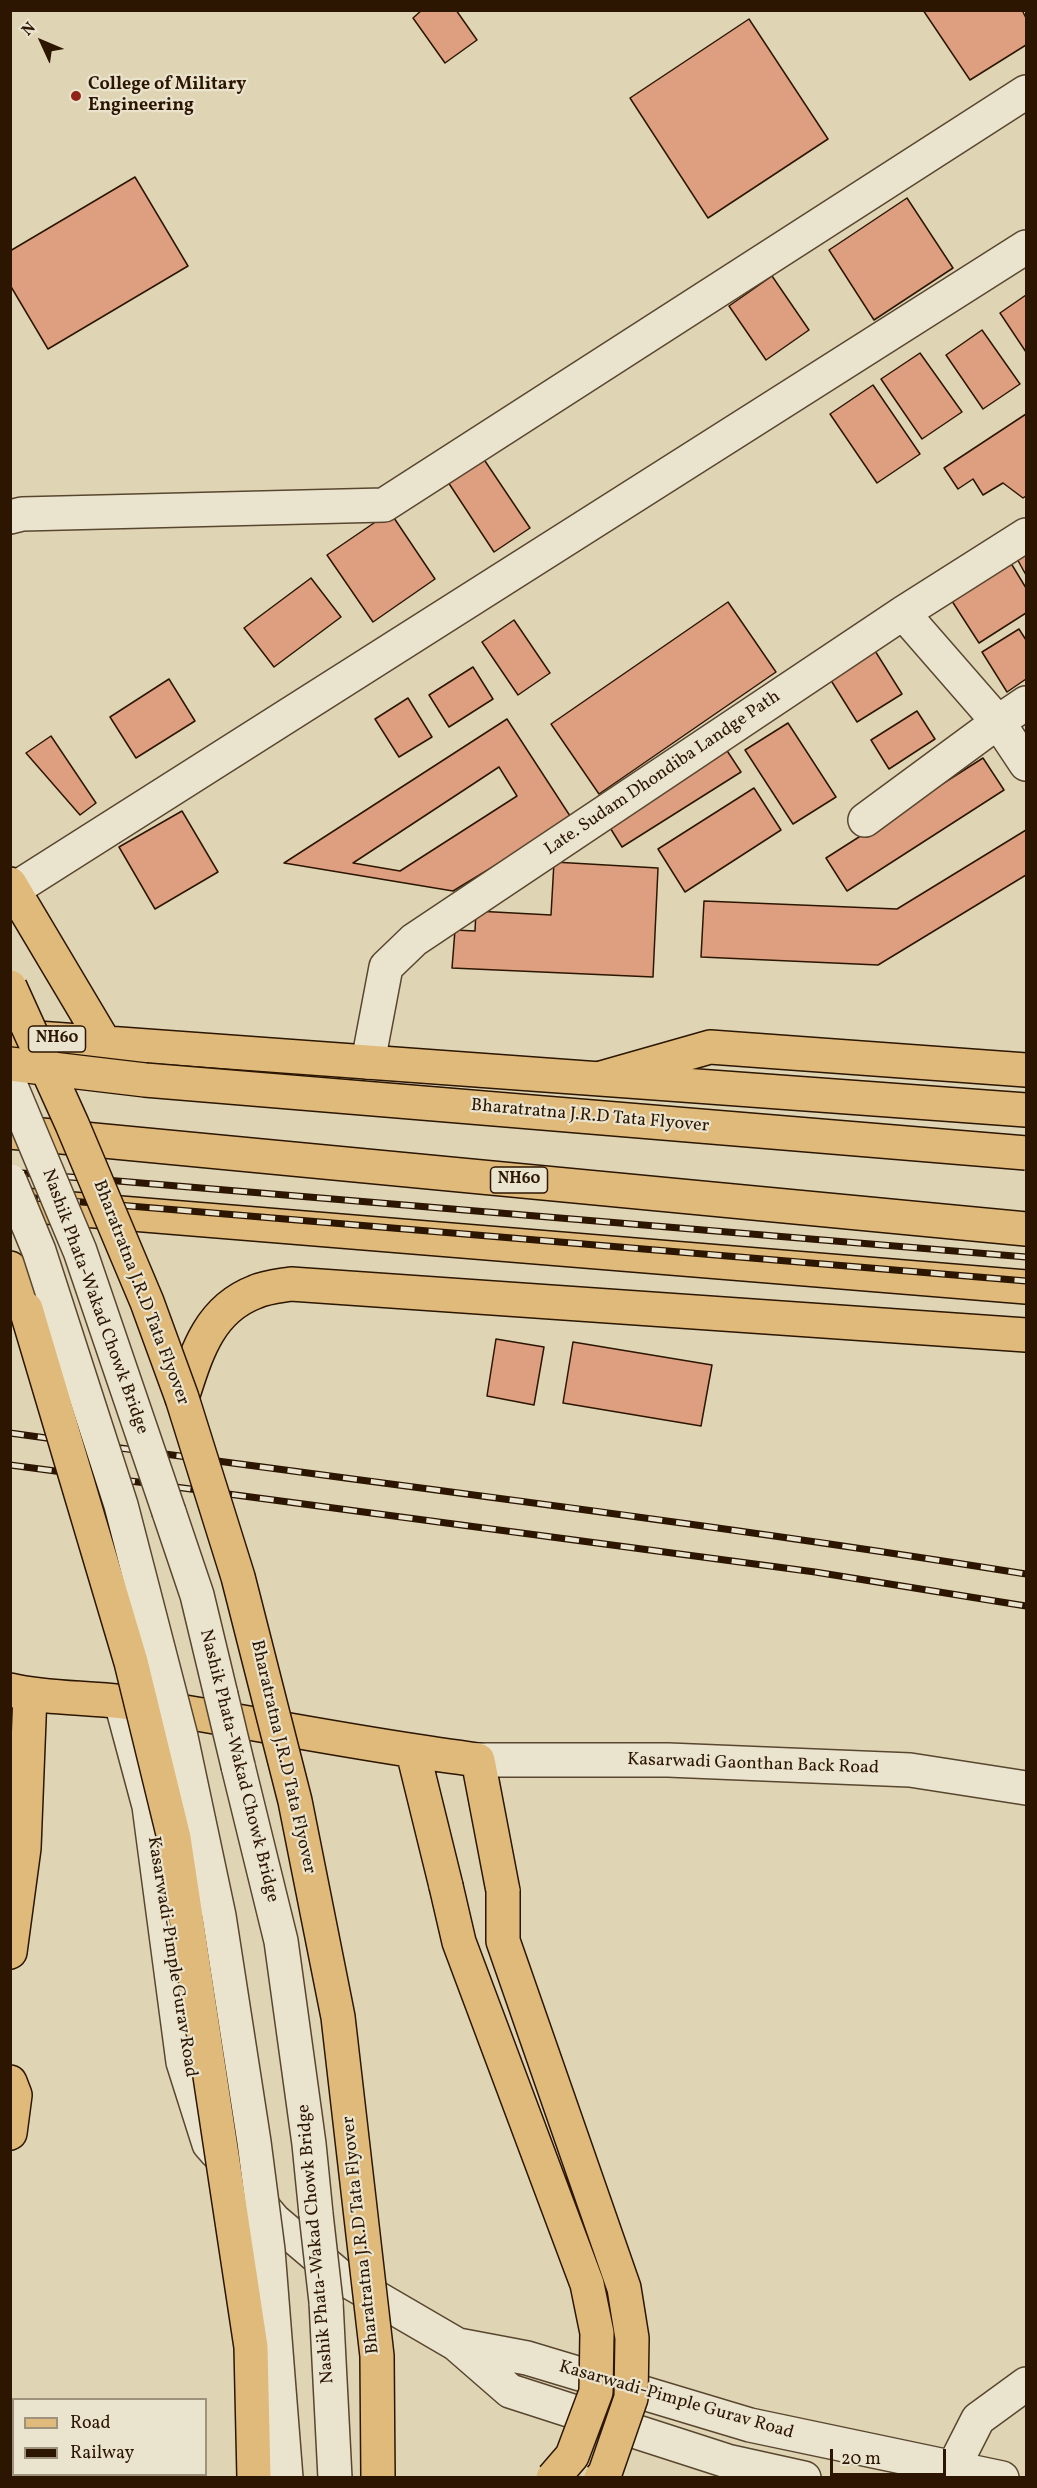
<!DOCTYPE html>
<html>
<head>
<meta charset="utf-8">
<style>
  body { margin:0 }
  #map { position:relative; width:1037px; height:2488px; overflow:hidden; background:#dfd5b5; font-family:Vollkorn,serif }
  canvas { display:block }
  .frame { position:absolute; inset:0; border:12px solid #2c1602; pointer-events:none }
  .legend { position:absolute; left:12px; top:2398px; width:195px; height:78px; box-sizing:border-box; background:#eae4cf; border:2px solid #9e927d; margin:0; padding:8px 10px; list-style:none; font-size:18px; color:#2c1602 }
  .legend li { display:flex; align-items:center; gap:12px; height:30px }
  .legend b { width:30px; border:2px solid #9e927d }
  .north { position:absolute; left:12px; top:12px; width:60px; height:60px; -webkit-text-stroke:4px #eae4cf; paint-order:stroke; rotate:314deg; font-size:16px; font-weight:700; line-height:24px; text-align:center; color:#2c1602 }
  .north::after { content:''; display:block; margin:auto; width:21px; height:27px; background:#2c1602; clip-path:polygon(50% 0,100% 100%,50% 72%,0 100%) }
  .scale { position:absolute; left:830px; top:2449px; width:116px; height:27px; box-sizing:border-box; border:3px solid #2c1602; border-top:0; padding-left:8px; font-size:18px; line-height:21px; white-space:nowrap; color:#2c1602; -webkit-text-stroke:4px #eae4cf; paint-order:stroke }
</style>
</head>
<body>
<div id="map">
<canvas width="1037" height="2488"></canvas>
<div class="frame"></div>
<ul class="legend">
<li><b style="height:8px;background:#e0ba7a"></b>Road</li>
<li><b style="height:8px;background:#2c1602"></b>Railway</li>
</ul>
<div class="north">N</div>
<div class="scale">20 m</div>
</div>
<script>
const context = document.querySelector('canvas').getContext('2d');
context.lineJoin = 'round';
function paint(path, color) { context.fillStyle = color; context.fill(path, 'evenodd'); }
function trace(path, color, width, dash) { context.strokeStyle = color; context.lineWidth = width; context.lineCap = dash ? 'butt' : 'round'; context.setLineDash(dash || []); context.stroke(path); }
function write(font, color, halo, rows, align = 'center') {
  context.font = font + ' Vollkorn,serif'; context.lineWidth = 4.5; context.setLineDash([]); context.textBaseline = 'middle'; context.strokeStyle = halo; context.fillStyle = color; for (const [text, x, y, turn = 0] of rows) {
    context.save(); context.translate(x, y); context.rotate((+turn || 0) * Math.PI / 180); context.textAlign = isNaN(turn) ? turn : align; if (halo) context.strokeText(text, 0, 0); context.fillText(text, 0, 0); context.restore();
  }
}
const building = new Path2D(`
  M422,10H456L477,40L445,63L413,18Z
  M923,10H1022L1026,18V45L970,80Z
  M749,19L828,139L708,218L630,98Z
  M135,177L188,266L48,349L10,285V251Z
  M907,198L953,268L874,320L829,250Z
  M772,276L809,330L766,360L729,306Z
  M1026,295V352L1000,313Z
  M982,330L1020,384L983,409L946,355Z
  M920,353L962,412L922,439L881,379Z
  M873,385L920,454L877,483L830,414Z
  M1026,414V496L1023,498L1003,483L983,495L973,479L958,489L944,468Z
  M483,458L530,528L494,552L448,482Z
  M390,512L435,579L373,622L327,555Z
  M1026,551V575L1016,557Z
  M1009,560L1026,588V613L979,643L950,598Z
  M311,578L341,617L274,667L244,628Z
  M728,602L776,672L599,794L551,724Z
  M514,620L550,673L518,695L482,642Z
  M1019,629L1026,640V679L1007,692L982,652Z
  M872,646L902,694L857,722L827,674Z
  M473,667L493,699L449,727L429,695Z
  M169,679L195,721L136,758L110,717Z
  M408,698L432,737L399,757L375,719Z
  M917,711L935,739L889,769L871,740Z
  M507,719L572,819L453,891L284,863ZM499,767L517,796L400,871L353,863Z
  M788,723L836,797L793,824L745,750Z
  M51,736L96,803L80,815L26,753Z
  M722,743L741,772L622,847L604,818Z
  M983,758L1004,790L847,891L826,858Z
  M754,788L781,830L685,892L658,849Z
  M182,811L218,872L155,909L119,847Z
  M1026,830V875L878,965L701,957L704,901L897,909Z
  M554,862L658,868L653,977L452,968L455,930L475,931L476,911L551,915Z
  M496,1339L544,1347L534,1405L487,1396Z
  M573,1342L712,1365L701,1426L563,1403Z`);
const minor = new Path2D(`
  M10,517L22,514L384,505L1026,92
  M903,613L998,722L1026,703
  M865,820L998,722L1026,764
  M13,890L1026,247
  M368,1062L386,967L414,940L903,613L1026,535
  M169,1512L197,1595L221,1695
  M121,1702L149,1806L183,2062L209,2144L216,2152
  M478,1760H668L910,1770L1026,1788
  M238,1766L281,1941L309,2144L316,2214
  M251,2193L274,2220L341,2277L456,2344L510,2391L727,2461L804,2478
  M326,2302L335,2478
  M458,2345L527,2358L750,2425L1002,2478
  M948,2478L978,2419L1026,2384`);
const major = new Path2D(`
  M601,1078L710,1047L1026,1070
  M10,1204L1026,1287
  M10,1268L26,1309
  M182,1398C196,1355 208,1310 255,1292C266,1287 279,1286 291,1284L1026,1335
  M10,1690C48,1699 86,1697 123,1702C242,1720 359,1745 478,1760L503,1891
  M413,1752L446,1886
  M10,1952L24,1848L30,1694
  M10,2082L15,2095L10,2133`);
const highway = new Path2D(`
  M10,884L104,1042
  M10,1036L1026,1110
  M10,1132L1026,1229`);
const rail = new Path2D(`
  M10,1172L1026,1257
  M10,1196L1026,1281
  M10,1433C349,1480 689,1520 1026,1574
  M10,1465L815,1572L1026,1606`);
const minorBridge = new Path2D(`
  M10,1084L80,1251L169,1512
  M10,1181L39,1251L121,1505L181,1737L219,1916L254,2142L268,2250L286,2478
  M221,1695L238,1766
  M316,2214L326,2302`);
const majorBridge = new Path2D(`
  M10,987L72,1124L147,1302L182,1398L238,1577L295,1801L338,2017L377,2356L378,2478
  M26,1309L131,1662L174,1838L251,2347L254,2478
  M446,1886L459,1942L587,2284L597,2333L596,2392L572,2456L553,2478
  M503,1891V1941L624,2288L632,2338L631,2398L605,2473L601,2478`);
const highwayBridge = new Path2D(`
  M10,1064L145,1080L1026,1153`);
const markers = [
  [76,96,6,"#8f2418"]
];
const shields = [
  [57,1039,57],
  [519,1180,57]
];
const shieldNames = [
  ["NH60",57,1039],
  ["NH60",519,1180]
];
const poiNames = [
  ["College of Military",88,86],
  ["Engineering",88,107]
];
const streetNames = [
  ["Late. Sudam Dhondiba Landge Path",663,774,-34],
  ["Bharatratna J.R.D Tata Flyover",590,1117,5],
  ["Bharatratna J.R.D Tata Flyover",140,1293,69],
  ["Nashik Phata-Wakad Chowk Bridge",94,1302,70],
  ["Bharatratna J.R.D Tata Flyover",282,1757,77],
  ["Kasarwadi Gaonthan Back Road",753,1765,2],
  ["Nashik Phata-Wakad Chowk Bridge",238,1766,76],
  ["Kasarwadi-Pimple Gurav Road",171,1957,81],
  ["Bharatratna J.R.D Tata Flyover",362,2235,-96],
  ["Nashik Phata-Wakad Chowk Bridge",317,2244,-95],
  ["Kasarwadi-Pimple Gurav Road",676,2401,16]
];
paint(building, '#de9f81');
trace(building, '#2c1602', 1.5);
trace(minor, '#59462f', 36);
trace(major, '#2c1602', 36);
trace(highway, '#2c1602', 36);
trace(minor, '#eae4cf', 33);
trace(major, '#e0ba7a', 33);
trace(highway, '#e0ba7a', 33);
trace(rail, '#2c1602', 7);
trace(rail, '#eae4cf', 4.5, [14]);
trace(minorBridge, '#59462f', 36, []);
trace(majorBridge, '#2c1602', 36, []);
trace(highwayBridge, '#2c1602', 36, []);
trace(minorBridge, '#eae4cf', 33);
trace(majorBridge, '#e0ba7a', 33);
trace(highwayBridge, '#e0ba7a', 33);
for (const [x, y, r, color] of markers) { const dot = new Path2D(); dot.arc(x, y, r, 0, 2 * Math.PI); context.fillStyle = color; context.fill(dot); trace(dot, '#eae4cf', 2); }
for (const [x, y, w] of shields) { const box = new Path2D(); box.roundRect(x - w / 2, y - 13, w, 26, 4.5); context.fillStyle = '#eae4cf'; context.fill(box); trace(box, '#2c1602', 1.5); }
write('bold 16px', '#2c1602', null, shieldNames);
write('bold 18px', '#2c1602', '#eae4cf', poiNames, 'left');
write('18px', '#2c1602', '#eae4cf', streetNames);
</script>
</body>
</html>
